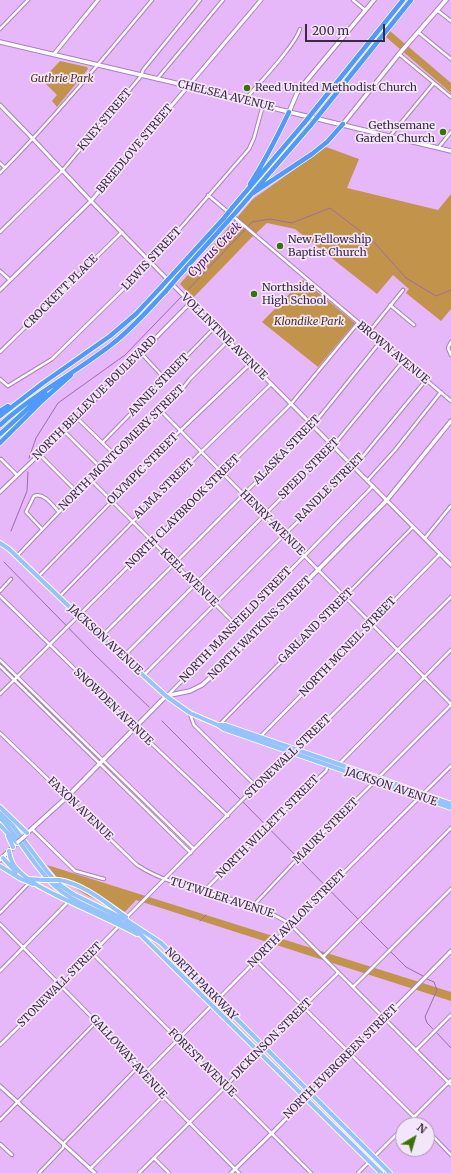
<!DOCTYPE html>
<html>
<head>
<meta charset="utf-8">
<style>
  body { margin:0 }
  #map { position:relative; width:451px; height:1173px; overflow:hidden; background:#e6b7f9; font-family:Merriweather,serif }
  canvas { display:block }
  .north { position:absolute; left:395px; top:1117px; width:40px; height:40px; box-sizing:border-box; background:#f4e6fa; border:1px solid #aa9ab1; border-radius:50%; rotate:38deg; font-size:11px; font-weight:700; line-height:16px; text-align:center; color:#3b2943 }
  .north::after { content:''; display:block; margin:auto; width:14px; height:18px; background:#377305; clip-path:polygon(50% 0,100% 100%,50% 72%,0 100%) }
  .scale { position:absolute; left:305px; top:24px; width:80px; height:18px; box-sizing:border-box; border:2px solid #3b2943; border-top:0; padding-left:5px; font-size:12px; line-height:14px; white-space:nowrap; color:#3b2943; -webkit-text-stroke:3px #f4e6fa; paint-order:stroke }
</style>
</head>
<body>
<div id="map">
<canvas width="451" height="1173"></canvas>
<div class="north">N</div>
<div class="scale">200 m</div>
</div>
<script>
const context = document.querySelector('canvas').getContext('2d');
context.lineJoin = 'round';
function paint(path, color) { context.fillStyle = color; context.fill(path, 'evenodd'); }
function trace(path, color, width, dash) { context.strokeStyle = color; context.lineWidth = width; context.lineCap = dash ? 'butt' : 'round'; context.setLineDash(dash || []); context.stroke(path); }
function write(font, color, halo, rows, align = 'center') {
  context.font = font + ' Merriweather,serif'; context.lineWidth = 3.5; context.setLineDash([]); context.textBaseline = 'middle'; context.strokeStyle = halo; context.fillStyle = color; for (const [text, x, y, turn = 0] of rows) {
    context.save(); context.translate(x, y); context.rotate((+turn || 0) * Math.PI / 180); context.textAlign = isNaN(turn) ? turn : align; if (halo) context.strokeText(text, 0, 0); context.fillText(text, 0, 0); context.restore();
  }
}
const green = new Path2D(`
  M390,31L451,83V93L386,37Z
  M60,61L87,67L88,69L57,107L52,101L57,95L42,80Z
  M326,147L359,159L347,188L438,210L451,194V309L441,321L406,293L409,289L393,275L377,294L295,229L267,223L252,237L193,298L180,284L253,199Z
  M303,280L355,323L318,367L262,322Z
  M47,865L451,992V1001L136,900L125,912L88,896L56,876Z`);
const stream = new Path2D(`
  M184,294L252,222L270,219L292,223L330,208L372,240L406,278L436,296L451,290
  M29,458L36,438L58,403L125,355L182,296
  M11,531L27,491L28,472
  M4,562L95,655L149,707
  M162,721L240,799
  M243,802L358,919
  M200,921L206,915
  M361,922L406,967L423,976
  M427,979L434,982L437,990L425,1017L427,1023L433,1029
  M437,1033L451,1048`);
const minor = new Path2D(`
  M353,0L365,10
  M437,10L451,21
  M0,29L28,0
  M418,32L451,59
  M399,54L451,97
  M157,79L223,0
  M245,100C258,84 295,46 300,29
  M390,136L434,83
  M439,147L451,132
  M0,163L5,168
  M0,173C54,118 103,59 152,0
  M208,195L451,401
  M0,232L62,171L141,76L143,70L200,0
  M0,271L10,280
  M390,305L414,325
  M369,332L403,290
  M451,342L448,348L451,355
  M0,352L122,232
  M141,353L165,379
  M0,379L8,386L52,359L151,262L249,149L254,138L263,105
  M161,411L451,704
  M77,418L116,456
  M64,431L102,469
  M103,442L214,328
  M40,455L78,493
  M1,459L17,475
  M91,480L236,625
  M367,481L395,450L441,392
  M42,529L26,512L34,496C44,492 53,506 59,512
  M425,538L451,506
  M17,556L59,512L179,393L190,379L228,341
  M38,577L180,431L250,364
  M0,591L11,579
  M0,596L134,727L228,816
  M59,597L201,452L271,384
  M101,637L313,425L380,342
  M123,657L333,446L403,361
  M0,660L194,849
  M0,666L191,853
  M144,675L284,535L354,467L426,380
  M0,694L291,404L358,323
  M167,696L373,486
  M190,714L194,725L257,787
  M219,725L413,527
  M0,733L137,865C183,895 245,893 291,925L451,1085
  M260,737L440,554
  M338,765L451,650
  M32,829L75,871L104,879
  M204,891L269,825L326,771L330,761
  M253,906L300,856L451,705
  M0,913L30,882
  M127,917L244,798L257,787L290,752L297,750L451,597
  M0,924L128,1054L163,1096L239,1173
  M92,953L311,1173
  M323,957L451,828
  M256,960L422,1125
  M0,971L69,901
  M353,987L451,889
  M0,1045L61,985L120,925
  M417,1049L451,1015
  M144,1074L291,925L451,766
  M0,1120L97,1021
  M406,1125L451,1080
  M427,1130L451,1155
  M0,1144L12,1155
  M154,1158L169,1173
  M90,1169L163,1096
  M39,1173L63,1148L64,1143L138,1067
  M139,1173L225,1087L263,1046L338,973
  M358,1173L403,1128`);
const tertiary = new Path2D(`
  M54,54L98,0
  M0,105L33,139L91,201L168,280
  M172,284L451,565
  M0,290L91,201L261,0
  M0,492L77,418L190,303
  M0,1086L95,1173
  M231,1173L272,1133L451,951`);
const secondary = new Path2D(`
  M0,42L188,86L289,112L451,151
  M289,112L297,93L303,85L374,0
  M343,124L399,54L446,0
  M25,835L67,797L166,696L190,691L202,685L222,667L387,500L451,421
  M0,860L18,842`);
const primary = new Path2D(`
  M0,543L9,549L101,637L166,696L190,713L218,725L224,729L451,808
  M219,725H225L379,778L451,804
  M0,807L27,833
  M0,813L13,826L46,870L57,883L73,894L126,920L161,943L390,1173
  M0,818C21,839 34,868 56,887C80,908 114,914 139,933L381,1173
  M0,825L17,843
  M8,836L13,847
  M9,851C10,859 12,865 18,870C30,883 46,890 62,898C87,910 112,921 137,934
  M3,858L16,872
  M0,866L21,879L33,884
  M29,879L44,880
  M59,880C84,884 106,903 126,917`);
const motorway = new Path2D(`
  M317,107L403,0
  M323,110L411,0
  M250,184C265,161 277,137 289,112
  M253,193L312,154L327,142L343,124
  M232,208L305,122
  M237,211L311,125
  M173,274L224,218
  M177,278L228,221
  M0,411L8,406
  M0,416L43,383L110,336L136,314L162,286
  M0,425C34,394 75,373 111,345C132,329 148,310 166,291
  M0,434L45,393
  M0,443L42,401L71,375`);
const secondaryBridge = new Path2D(`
  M18,842L25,836`);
const primaryBridge = new Path2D(`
  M44,880H59`);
const motorwayBridge = new Path2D(`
  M305,122L317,107
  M311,125L323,110
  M224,218L232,208
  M228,221L237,211
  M162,286L173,274
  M166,291L177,278`);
const markers = [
  [247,88,4,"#377305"],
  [443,132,4,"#377305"],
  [280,246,4,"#377305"],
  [254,294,4,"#377305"]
];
const parkNames = [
  ["Guthrie Park",62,79],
  ["Klondike Park",309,322]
];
const poiNames = [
  ["Reed United Methodist Church",255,88],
  ["Gethsemane",435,126,"right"],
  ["Garden Church",435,139,"right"],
  ["New Fellowship",288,240],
  ["Baptist Church",288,253],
  ["Northside",262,288],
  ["High School",262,301]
];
const streetNames = [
  ["CHELSEA AVENUE",226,96,14],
  ["KNEY STREET",105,120,-50],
  ["BREEDLOVE STREET",135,149,-50],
  ["LEWIS STREET",152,259,-47],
  ["CROCKETT PLACE",61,292,-45],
  ["VOLLINTINE AVENUE",224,337,45],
  ["BROWN AVENUE",393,353,40],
  ["ANNIE STREET",159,385,-46],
  ["NORTH BELLEVUE BOULEVARD",95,398,-45],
  ["NORTH MONTGOMERY STREET",122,448,-45],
  ["ALASKA STREET",287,450,-46],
  ["OLYMPIC STREET",143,469,-45],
  ["SPEED STREET",309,469,-45],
  ["RANDLE STREET",330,488,-45],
  ["ALMA STREET",164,489,-45],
  ["NORTH CLAYBROOK STREET",183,512,-45],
  ["HENRY AVENUE",272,523,45],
  ["KEEL AVENUE",189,578,45],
  ["NORTH MANSFIELD STREET",236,625,-46],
  ["GARLAND STREET",316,626,-45],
  ["NORTH WATKINS STREET",260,628,-45],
  ["JACKSON AVENUE",105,640,43],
  ["NORTH MCNEIL STREET",348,647,-46],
  ["SNOWDEN AVENUE",113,707,44],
  ["STONEWALL STREET",288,757,-44],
  ["JACKSON AVENUE",391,787,19],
  ["FAXON AVENUE",80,809,44],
  ["NORTH WILLETT STREET",268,827,-45],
  ["MAURY STREET",326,831,-45],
  ["TUTWILER AVENUE",222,898,18],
  ["NORTH AVALON STREET",297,919,-45],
  ["NORTH PARKWAY",201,984,45],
  ["STONEWALL STREET",60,985,-45],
  ["DICKINSON STREET",272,1039,-45],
  ["GALLOWAY AVENUE",128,1057,48],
  ["NORTH EVERGREEN STREET",341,1062,-45],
  ["FOREST AVENUE",202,1063,45]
];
const waterNames = [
  ["Cyprus Creek",215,250,-46]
];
paint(green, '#c2934b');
trace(stream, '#9b6baf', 1);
trace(minor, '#ab7fbd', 4.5);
trace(tertiary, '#ab7fbd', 5);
trace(secondary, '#ab7fbd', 5.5);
trace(primary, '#fff', 6);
trace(motorway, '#fff', 6);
trace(minor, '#fff', 2.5);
trace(tertiary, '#fff', 3);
trace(secondary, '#fff', 3.5);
trace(primary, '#95c3fe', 4);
trace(motorway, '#4f9bfd', 4.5);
trace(secondaryBridge, '#ab7fbd', 5.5, []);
trace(primaryBridge, '#fff', 6, []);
trace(motorwayBridge, '#fff', 6, []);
trace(secondaryBridge, '#fff', 3.5);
trace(primaryBridge, '#95c3fe', 4);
trace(motorwayBridge, '#4f9bfd', 4.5);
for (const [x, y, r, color] of markers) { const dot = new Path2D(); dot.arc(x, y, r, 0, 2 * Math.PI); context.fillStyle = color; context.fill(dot); trace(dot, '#f4e6fa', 1.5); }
write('italic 11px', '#4e3816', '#f4e6fa', parkNames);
write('11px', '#3b2943', '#f4e6fa', poiNames, 'left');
write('11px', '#3b2943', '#f4e6fa', streetNames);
write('italic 12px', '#500e65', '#f4e6fa', waterNames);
</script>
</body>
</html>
